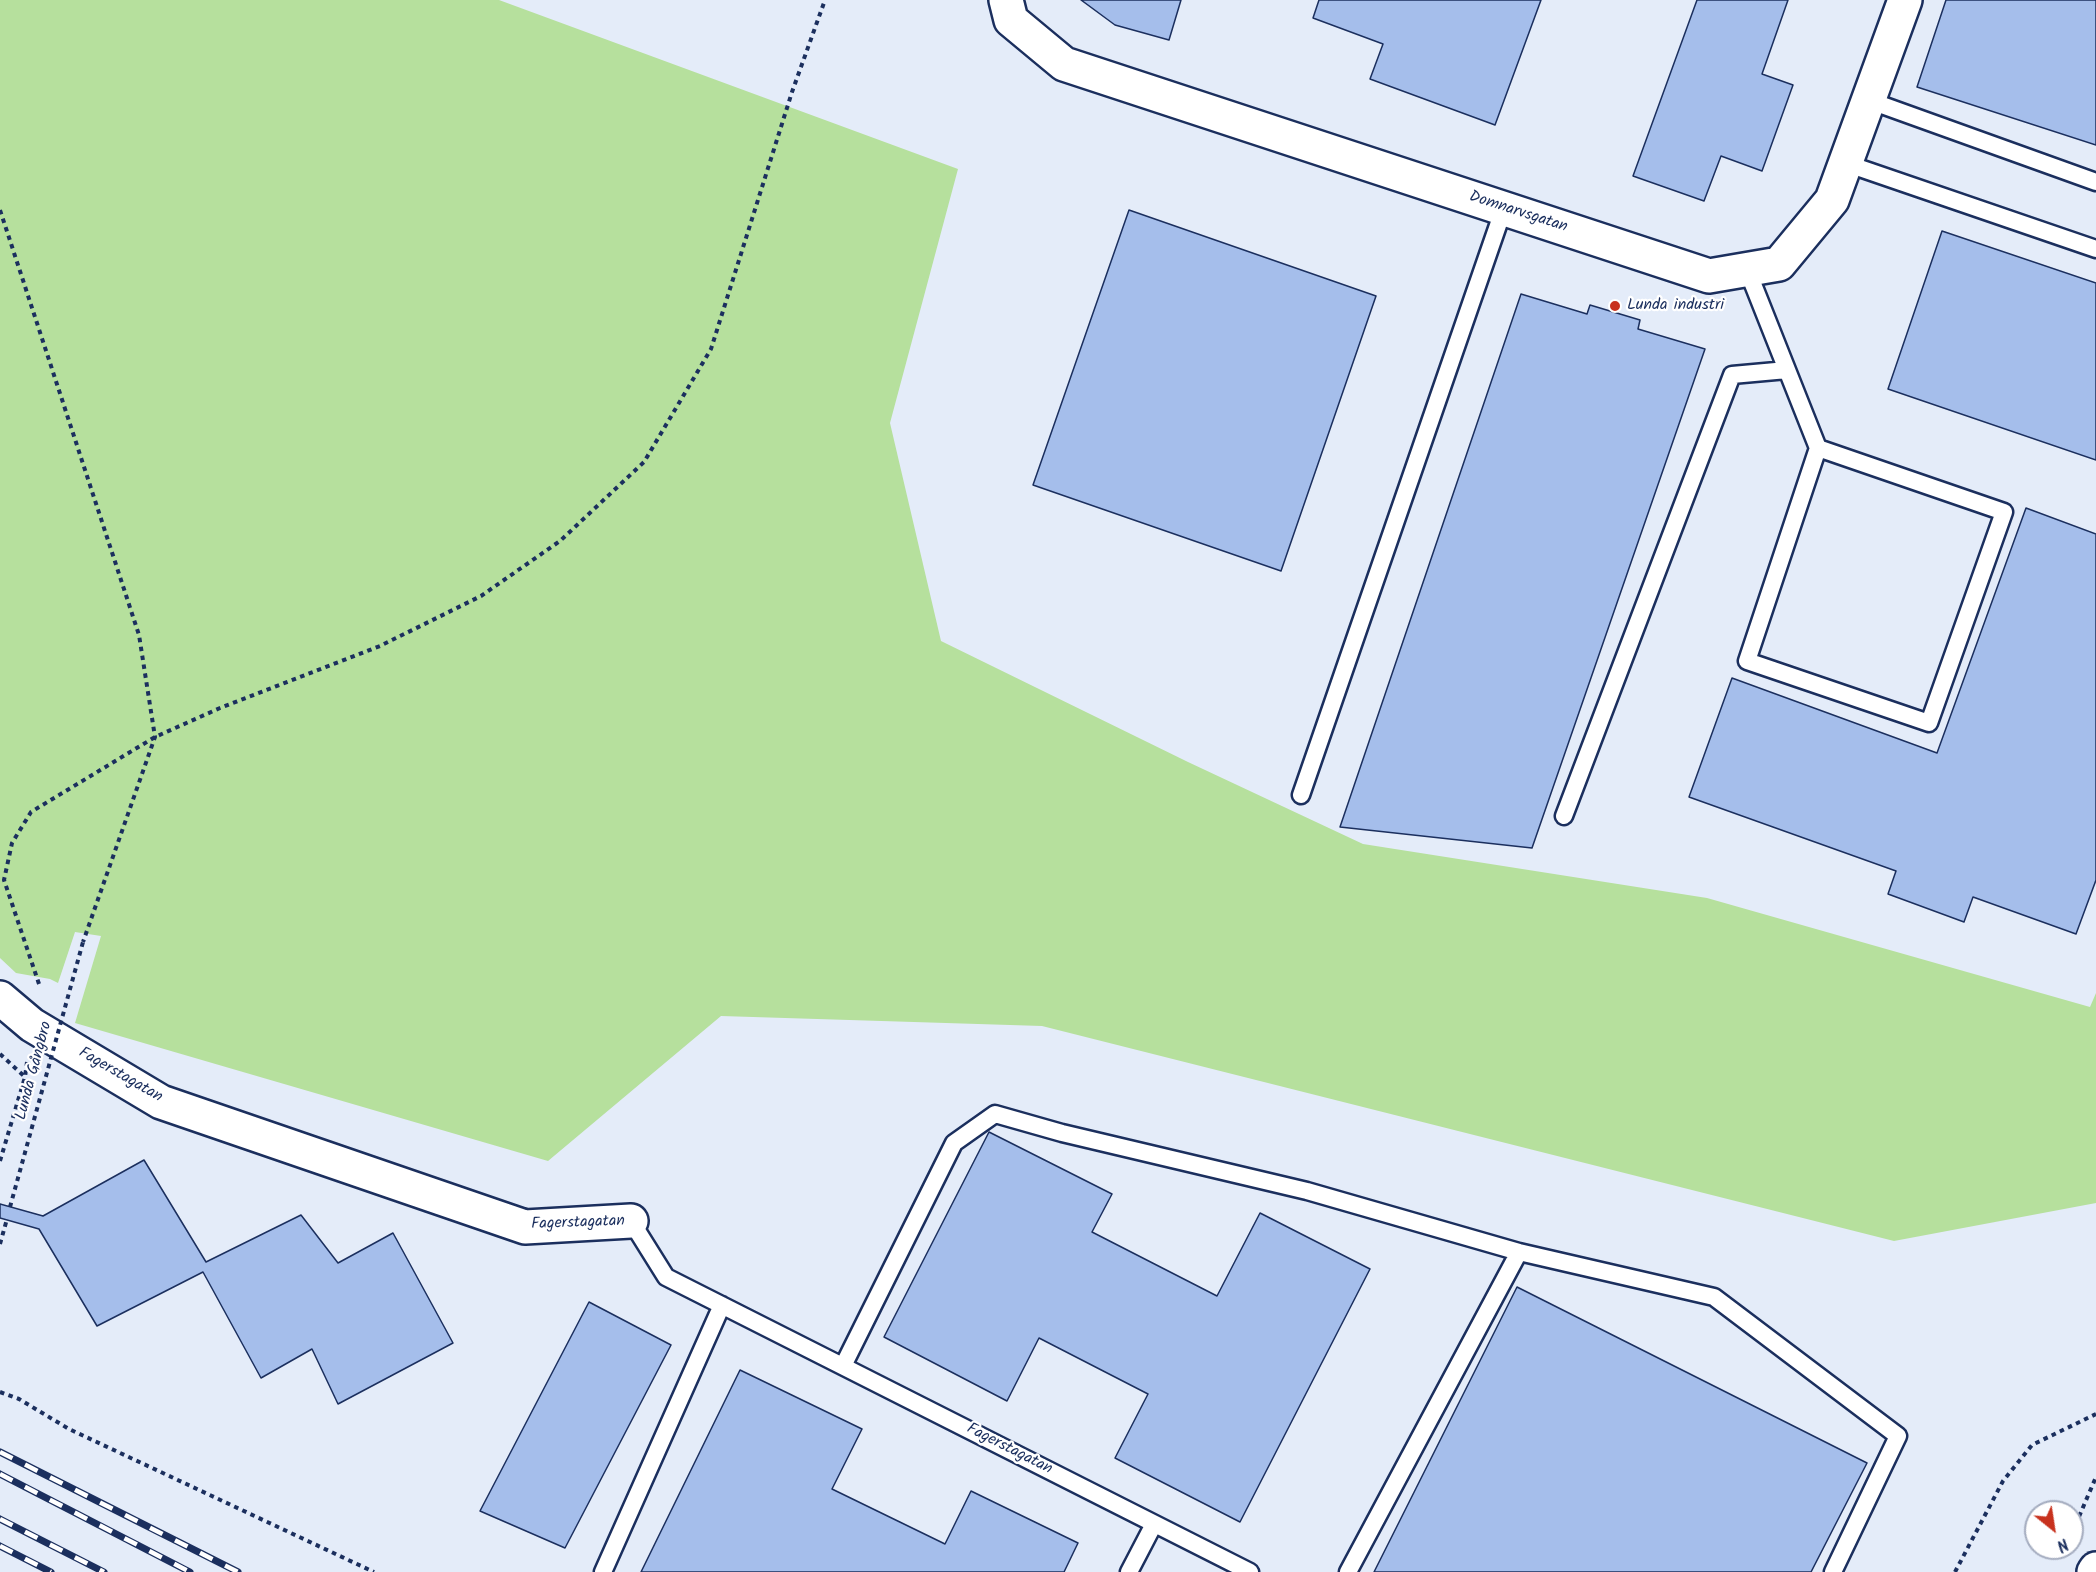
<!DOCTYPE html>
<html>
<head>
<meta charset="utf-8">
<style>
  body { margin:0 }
  #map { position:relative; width:2096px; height:1572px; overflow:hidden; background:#fff; font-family:Kalam,sans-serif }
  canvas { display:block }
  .north { position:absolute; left:2024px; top:1500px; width:60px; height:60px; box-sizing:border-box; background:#fff; border:2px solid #a4acbf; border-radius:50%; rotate:150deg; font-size:16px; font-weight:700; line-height:24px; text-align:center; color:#1b2f5e }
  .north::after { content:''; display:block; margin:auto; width:21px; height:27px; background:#c8321e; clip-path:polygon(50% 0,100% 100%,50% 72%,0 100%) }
</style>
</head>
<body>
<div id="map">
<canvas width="2096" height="1572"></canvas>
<div class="north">N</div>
</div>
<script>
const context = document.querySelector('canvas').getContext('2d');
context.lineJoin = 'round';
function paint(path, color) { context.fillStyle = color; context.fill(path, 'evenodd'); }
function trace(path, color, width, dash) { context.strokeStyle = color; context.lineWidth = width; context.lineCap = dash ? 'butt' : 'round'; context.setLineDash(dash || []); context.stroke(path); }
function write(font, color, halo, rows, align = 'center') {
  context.font = font + ' Kalam,sans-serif'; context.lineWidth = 4.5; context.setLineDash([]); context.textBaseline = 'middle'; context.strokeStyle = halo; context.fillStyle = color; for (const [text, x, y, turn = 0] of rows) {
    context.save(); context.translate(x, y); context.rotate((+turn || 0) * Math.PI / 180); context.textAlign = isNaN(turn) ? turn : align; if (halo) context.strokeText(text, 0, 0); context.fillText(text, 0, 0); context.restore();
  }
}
const built = new Path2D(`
  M0,0H2096V1572H0ZM2036,1512H2072V1548H2036Z`);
const green = new Path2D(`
  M0,0H499L958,169L890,423L941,641L1188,762L1363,844L1707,898L2090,1007L2096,993V1203L1894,1241L1042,1026L721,1016L548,1161L75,1023L101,936L75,932L58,983L50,979L16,973L0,958Z`);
const building = new Path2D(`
  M1081,0H1181L1169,40L1115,25Z
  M1319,0H1541L1495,125L1370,79L1383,44L1313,18Z
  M1697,0H1788L1762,74L1793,85L1762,171L1721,156L1704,201L1633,176Z
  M1946,0H2096V145L1917,87Z
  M1129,210L1376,296L1281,571L1033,485Z
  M1942,231L2096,283V460L1888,389Z
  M1521,294L1587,314L1590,305L1640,320L1638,329L1705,349L1532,848L1340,827Z
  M2026,508L2096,534V880L2076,934L1973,897L1964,922L1888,894L1896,871L1689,797L1732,678L1937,753Z
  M989,1132L1112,1194L1092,1232L1217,1296L1260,1213L1370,1269L1240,1522L1115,1458L1148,1394L1039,1338L1007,1401L884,1337Z
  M144,1160L206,1262L301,1215L338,1263L393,1233L453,1343L338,1404L312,1349L261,1378L203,1272L97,1326L39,1229L0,1218V1204L43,1216Z
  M1517,1287L1867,1463L1811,1572H1374Z
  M589,1302L671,1345L565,1548L480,1511Z
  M740,1370L862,1429L832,1489L945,1544L971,1491L1078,1543L1064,1572H641Z`);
const path = new Path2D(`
  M0,210L139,635L155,737L83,942
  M39,984L4,880L12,843L31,812L155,737L220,708L380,646L481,596L560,541L644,462L711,349L792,92L825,0
  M0,1054L25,1077
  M0,1161L25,1077L27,1062
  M0,1244L7,1219
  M0,1392L19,1399L69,1429L374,1572
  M2072,1533L2096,1477
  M1955,1572L2003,1481L2032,1445L2096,1414`);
const service = new Path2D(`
  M1868,100L2096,182
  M1845,163L2096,249
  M1747,269L1818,448L1747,661L1929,723L2004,512L1818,448
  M1301,795L1504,208
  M1564,816L1732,375L1787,370
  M631,1221L666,1277L1250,1572
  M843,1366L954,1143L995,1114L1062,1133L1307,1191L1519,1252L1714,1297L1898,1436L1833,1572
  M603,1572L722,1305
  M1129,1572L1154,1524
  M1348,1572L1519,1252`);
const minor = new Path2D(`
  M1006,0L1011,20L1064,64L1709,276L1779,264L1832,200L1905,0
  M0,998L32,1025L161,1102L525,1227L631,1221`);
const secondary = new Path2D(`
  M2094,1572L2096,1569`);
const rail = new Path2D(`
  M0,1452L238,1572
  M0,1474L190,1572
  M0,1519L104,1572
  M0,1546L51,1572`);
const pathBridge = new Path2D(`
  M10,1207L83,942`);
const markers = [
  [1615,306,6,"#c8321e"]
];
const streetNames = [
  ["Domnarvsgatan",1518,213,18],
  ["Lunda Gångbro",35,1071,-75],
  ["Fagerstagatan",120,1076,30],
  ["Fagerstagatan",578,1224,-2],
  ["Fagerstagatan",1009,1450,27]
];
const poiNames = [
  ["Lunda industri",1627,306]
];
paint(built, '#e4ecf9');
paint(green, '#b6e09d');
paint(building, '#a5beeb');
trace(building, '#1b2f5e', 1.5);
trace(service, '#1b2f5e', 21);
trace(minor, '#1b2f5e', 38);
trace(secondary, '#1b2f5e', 38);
trace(path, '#1b2f5e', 4, [4.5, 4.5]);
trace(service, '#fff', 16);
trace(minor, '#fff', 33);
trace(secondary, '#fff', 33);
trace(rail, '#1b2f5e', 7);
trace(rail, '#fff', 4.5, [14]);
trace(pathBridge, '#1b2f5e', 4, [4.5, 4.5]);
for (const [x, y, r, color] of markers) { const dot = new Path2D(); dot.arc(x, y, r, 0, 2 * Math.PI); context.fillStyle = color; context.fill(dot); trace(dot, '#fff', 2); }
write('16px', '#1b2f5e', '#fff', streetNames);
write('16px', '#1b2f5e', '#fff', poiNames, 'left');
</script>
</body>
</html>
